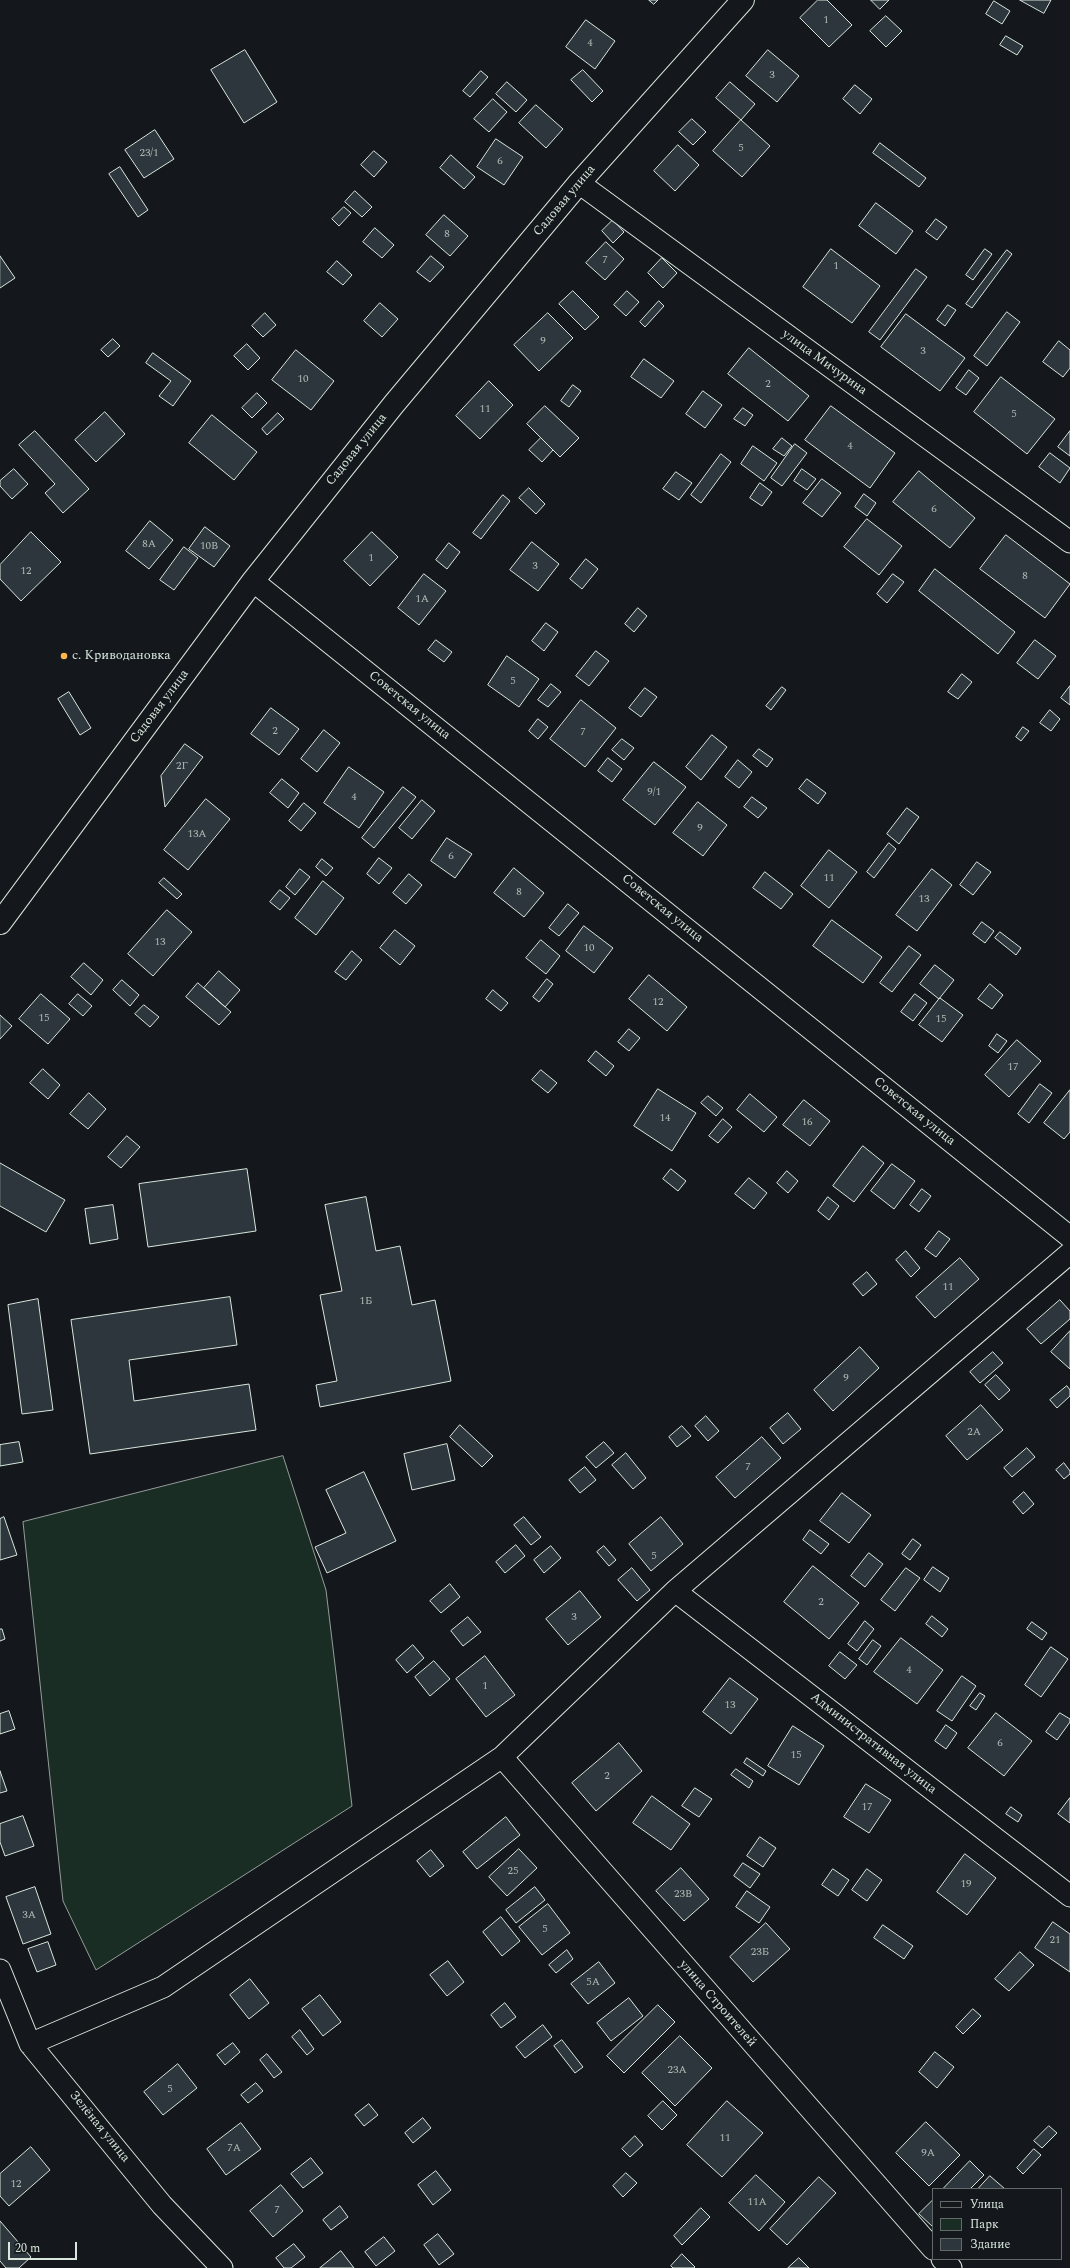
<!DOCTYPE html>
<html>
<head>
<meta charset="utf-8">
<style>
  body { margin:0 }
  #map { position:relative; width:1070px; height:2268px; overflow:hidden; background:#14181c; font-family:Spectral,serif }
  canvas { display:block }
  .legend { position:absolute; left:932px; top:2188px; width:130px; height:72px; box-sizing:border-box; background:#14181c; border:1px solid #626a69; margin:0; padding:5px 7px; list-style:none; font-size:12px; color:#d8e6dc }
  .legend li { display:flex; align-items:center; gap:8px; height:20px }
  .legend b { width:20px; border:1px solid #626a69 }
  .scale { position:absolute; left:8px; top:2242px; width:69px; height:18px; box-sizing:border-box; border:2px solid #d8e6dc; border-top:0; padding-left:5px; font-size:12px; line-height:14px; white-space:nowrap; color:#d8e6dc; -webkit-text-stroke:3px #14181c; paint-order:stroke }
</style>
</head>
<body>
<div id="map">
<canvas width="1070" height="2268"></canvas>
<ul class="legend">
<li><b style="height:5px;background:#14181c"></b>Улица</li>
<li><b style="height:11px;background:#1a2d24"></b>Парк</li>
<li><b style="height:11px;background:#2c363c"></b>Здание</li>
</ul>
<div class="scale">20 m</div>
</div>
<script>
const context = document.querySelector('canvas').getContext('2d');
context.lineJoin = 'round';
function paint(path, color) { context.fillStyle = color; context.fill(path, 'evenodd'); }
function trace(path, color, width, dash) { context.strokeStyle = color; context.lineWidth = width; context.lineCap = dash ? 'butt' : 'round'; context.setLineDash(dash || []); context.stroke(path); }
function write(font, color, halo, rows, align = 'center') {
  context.font = font + ' Spectral,serif'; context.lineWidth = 3; context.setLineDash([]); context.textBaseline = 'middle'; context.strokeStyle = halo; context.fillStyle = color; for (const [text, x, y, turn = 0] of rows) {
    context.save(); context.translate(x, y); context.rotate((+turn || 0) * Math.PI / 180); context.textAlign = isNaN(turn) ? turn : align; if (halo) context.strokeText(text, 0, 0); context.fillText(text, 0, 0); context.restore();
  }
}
const green = new Path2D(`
  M283,1456L326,1590L352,1806L96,1970L63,1901L23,1522Z`);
const building = new Path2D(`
  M649,0H658L654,4Z
  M818,0H827L852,25L829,47L800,18Z
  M871,0H889L880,9Z
  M1020,0H1051L1044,13Z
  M994,1L1010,11L1002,24L986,14Z
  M886,16L902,31L886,47L870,31Z
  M586,20L615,41L595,69L566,47Z
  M1006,36L1023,46L1017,55L1000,45Z
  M245,50L277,102L244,123L211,70Z
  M768,50L799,76L777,102L746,76Z
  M583,70L603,91L592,102L571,80Z
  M481,71L488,77L470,97L463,91Z
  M507,82L527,100L516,112L496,94Z
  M730,82L755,104L741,120L716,98Z
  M855,85L872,99L860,114L843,99Z
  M493,99L507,112L489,132L474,119Z
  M536,105L563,129L546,148L519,123Z
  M692,119L706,132L693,145L679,132Z
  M741,120L770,146L742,177L713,151Z
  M155,130L174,159L144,178L125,150Z
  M496,139L523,157L504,185L477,167Z
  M880,143L926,178L919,187L873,153Z
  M678,145L699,165L675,191L654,171Z
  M374,151L387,162L374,177L361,165Z
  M451,155L475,177L464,189L440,168Z
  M120,167L148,210L138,217L109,174Z
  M355,191L372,207L362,217L345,202Z
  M876,203L913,231L896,254L859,226Z
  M344,207L351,213L339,226L332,219Z
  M444,215L468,236L450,256L426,235Z
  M936,219L947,227L937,240L926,232Z
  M613,220L624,232L613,243L602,231Z
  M375,228L394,245L382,258L363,242Z
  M606,242L624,259L605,280L586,263Z
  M831,249L880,286L852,323L803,287Z
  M985,249L992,254L973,280L966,275Z
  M1007,250L1012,254L972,308L966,304Z
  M0,256L15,278L0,288Z
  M431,256L444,267L430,282L417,272Z
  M662,258L677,273L663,288L648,273Z
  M337,261L352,275L343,285L327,272Z
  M916,269L927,277L880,340L869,332Z
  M573,291L599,317L585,330L559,304Z
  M627,291L639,302L626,316L614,305Z
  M659,301L664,306L645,327L640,322Z
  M380,303L398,319L382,337L364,321Z
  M948,305L956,310L945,326L937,320Z
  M1007,312L1020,322L987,366L974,356Z
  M265,313L276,325L263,337L252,326Z
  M548,313L573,338L539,371L514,345Z
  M906,314L965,358L940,391L881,347Z
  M113,339L120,346L108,357L101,350Z
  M1059,341L1070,350V368L1063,377L1043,362Z
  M247,344L260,358L248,370L234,356Z
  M749,348L809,396L788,421L728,374Z
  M296,350L334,381L311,410L272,380Z
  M153,353L191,381L173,406L159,396L171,381L146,363Z
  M644,359L674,381L661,398L631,377Z
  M969,370L979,378L966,395L956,388Z
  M1001,377L1055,419L1027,454L974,412Z
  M489,381L513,405L480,439L456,416Z
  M573,385L581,391L569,407L561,401Z
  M703,391L722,405L705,428L686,414Z
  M257,393L267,403L252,418L242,408Z
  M545,406L579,438L560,457L527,424Z
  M831,406L895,453L870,488L805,440Z
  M743,408L753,415L745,426L734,419Z
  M105,412L125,434L96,462L75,440Z
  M278,413L284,419L267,435L262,429Z
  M212,415L257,452L234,480L189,443Z
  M35,431L89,489L63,513L45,493L55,484L19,445Z
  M1070,431V456L1058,447Z
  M541,438L553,450L542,462L529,450Z
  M782,438L792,446L784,456L773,449Z
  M795,444L807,453L782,486L771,478Z
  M753,446L777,463L764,481L741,464Z
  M1050,453L1070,468L1060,483L1039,467Z
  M721,454L731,462L701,503L691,495Z
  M14,469L28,484L12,499L0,486V481Z
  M802,469L816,479L807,490L794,481Z
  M919,471L975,518L950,548L893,502Z
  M676,472L692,483L679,500L663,489Z
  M822,479L841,493L822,517L803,503Z
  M760,483L772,492L762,506L750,498Z
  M529,488L545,504L536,514L519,498Z
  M864,494L876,503L867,516L855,507Z
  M503,495L510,501L481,539L473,533Z
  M867,519L902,546L879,575L844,547Z
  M150,521L173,540L149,569L126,551Z
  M205,527L230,546L214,567L189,549Z
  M31,532L61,562L21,601L0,579V565Z
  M372,532L398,557L370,586L344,561Z
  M1006,535L1070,584L1045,618L980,569Z
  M532,542L559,564L538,591L510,570Z
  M449,543L460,552L447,569L436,560Z
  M184,547L198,558L174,590L160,580Z
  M586,559L598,569L582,589L570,579Z
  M935,569L1015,632L998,654L919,591Z
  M424,574L446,591L419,625L398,608Z
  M893,574L904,582L887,603L877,594Z
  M638,608L647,616L634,632L625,624Z
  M546,623L558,632L544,651L532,641Z
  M436,640L452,652L444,662L428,650Z
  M1035,640L1056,656L1038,679L1017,663Z
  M596,651L609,661L589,686L576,676Z
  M507,656L539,679L519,707L488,685Z
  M962,674L972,682L958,699L948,692Z
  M551,684L561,692L548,707L538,700Z
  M1070,686V705L1061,698Z
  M782,687L786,690L771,710L766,706Z
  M645,688L657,697L641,717L629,708Z
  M69,692L91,728L80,735L58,699Z
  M581,700L616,728L585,767L550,739Z
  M271,708L299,729L279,755L251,734Z
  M1050,710L1060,719L1051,731L1040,723Z
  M538,719L548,727L538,739L529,731Z
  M1023,727L1029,731L1021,741L1016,737Z
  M324,730L340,743L317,772L301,759Z
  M712,735L727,747L701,780L686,767Z
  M622,739L634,748L624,760L612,750Z
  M185,744L203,757L165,807L161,776Z
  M759,749L773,759L767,767L753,756Z
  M608,758L622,769L612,782L598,771Z
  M738,760L752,772L739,788L725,777Z
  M654,762L686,787L655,825L623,800Z
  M349,767L384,792L359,828L324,803Z
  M282,779L299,793L288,808L270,793Z
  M807,779L826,793L818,804L799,789Z
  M403,787L416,797L374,848L362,838Z
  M752,797L767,808L758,818L744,807Z
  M206,799L230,819L188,870L164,850Z
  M422,800L435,811L412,839L399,828Z
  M698,802L727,825L703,856L673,833Z
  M304,803L316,813L301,831L289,821Z
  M907,808L919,817L899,844L887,834Z
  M447,838L472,854L455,878L431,861Z
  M889,843L896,849L874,878L867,872Z
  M829,850L857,872L829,908L801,886Z
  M379,858L392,868L379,884L367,874Z
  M322,859L333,868L326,876L316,867Z
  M977,862L991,872L973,895L960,885Z
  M514,868L544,893L524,917L494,893Z
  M300,869L310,877L295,895L286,887Z
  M932,869L952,885L917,931L896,915Z
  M765,872L793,894L781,909L753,888Z
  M409,874L422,885L406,904L393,893Z
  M164,878L182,894L177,899L159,883Z
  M323,881L344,898L316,935L295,918Z
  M280,890L290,898L280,910L270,902Z
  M568,904L579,913L559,936L549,928Z
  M167,910L192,932L153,976L128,954Z
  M832,920L882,957L863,983L813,946Z
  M982,922L994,931L985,943L973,934Z
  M584,926L613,948L594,973L566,951Z
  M395,930L415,946L400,965L380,948Z
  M1000,932L1021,948L1016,955L995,938Z
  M541,940L560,956L546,974L526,958Z
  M909,946L921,955L892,992L880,983Z
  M352,951L362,960L346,980L335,972Z
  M84,963L103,980L91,995L71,977Z
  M935,965L954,980L939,999L920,984Z
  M219,971L240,990L225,1007L204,988Z
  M649,975L687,1007L667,1031L629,999Z
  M547,979L553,984L539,1002L533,997Z
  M122,980L139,995L130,1006L113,990Z
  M198,983L231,1012L219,1025L186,997Z
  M990,984L1003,995L992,1009L978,999Z
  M493,990L508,1003L501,1011L486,999Z
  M41,994L70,1019L48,1044L19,1019Z
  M78,994L92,1006L83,1016L69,1004Z
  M915,994L927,1003L913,1021L901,1012Z
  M940,998L963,1015L942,1042L919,1025Z
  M144,1005L159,1017L150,1027L135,1014Z
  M0,1015L12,1026L0,1039Z
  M629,1029L640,1038L629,1051L618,1042Z
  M997,1034L1007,1041L998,1053L989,1046Z
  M1017,1040L1041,1061L1009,1097L985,1075Z
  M596,1051L614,1066L606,1076L588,1061Z
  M43,1069L60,1085L48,1099L30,1083Z
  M541,1070L557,1083L548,1093L532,1080Z
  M1040,1084L1052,1093L1029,1123L1018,1114Z
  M658,1089L696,1113L672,1151L634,1126Z
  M1070,1090V1132L1064,1139L1044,1123Z
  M89,1093L106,1109L88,1129L70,1114Z
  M750,1094L777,1117L764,1132L737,1110Z
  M708,1096L723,1108L716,1116L701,1103Z
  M804,1100L830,1121L810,1146L783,1125Z
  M723,1119L732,1127L718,1143L709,1136Z
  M127,1136L140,1147L121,1168L108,1157Z
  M863,1146L884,1163L854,1202L833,1186Z
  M0,1163L65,1200L46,1232L0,1206Z
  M892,1164L915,1181L894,1209L871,1191Z
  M247,1169L256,1231L148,1247L139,1184Z
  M671,1169L686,1181L678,1191L663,1179Z
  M787,1171L798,1181L788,1193L777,1183Z
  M749,1178L767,1193L754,1209L735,1194Z
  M922,1189L931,1196L919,1212L910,1205Z
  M366,1197L376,1251L400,1246L412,1305L435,1300L451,1381L320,1407L316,1385L337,1381L320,1295L342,1291L325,1205Z
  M828,1197L839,1206L829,1220L818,1211Z
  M113,1205L118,1239L90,1244L85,1209Z
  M939,1231L950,1239L936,1257L925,1249Z
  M906,1251L920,1268L911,1277L896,1260Z
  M960,1258L979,1279L935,1318L916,1297Z
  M867,1272L877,1284L863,1296L853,1284Z
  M230,1297L237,1345L129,1360L134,1401L249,1384L256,1430L90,1454L71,1320Z
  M38,1299L53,1410L22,1414L8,1305Z
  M1060,1300L1070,1311V1319L1041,1344L1027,1329Z
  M1070,1331V1369L1051,1352Z
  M860,1347L879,1368L833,1411L814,1390Z
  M993,1352L1003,1363L980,1383L970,1372Z
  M996,1375L1010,1390L999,1400L985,1385Z
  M1067,1386L1070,1390V1396L1057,1408L1050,1400Z
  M981,1405L1003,1430L967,1460L946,1436Z
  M788,1413L801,1429L783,1444L770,1428Z
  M706,1416L719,1431L708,1441L695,1426Z
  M460,1425L493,1456L482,1467L450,1437Z
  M682,1426L691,1436L677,1447L669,1437Z
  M762,1437L781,1458L735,1498L716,1477Z
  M19,1442L23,1462L0,1466V1445Z
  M604,1442L614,1453L596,1468L586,1457Z
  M447,1444L455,1480L412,1490L404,1454Z
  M1027,1448L1035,1457L1012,1477L1004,1468Z
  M626,1453L646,1478L633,1489L612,1465Z
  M1064,1463L1070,1471V1474L1064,1479L1056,1470Z
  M585,1467L596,1480L580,1493L569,1480Z
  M364,1472L396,1541L327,1573L315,1547L346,1533L326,1490Z
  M1024,1492L1034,1504L1023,1514L1013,1502Z
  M842,1493L871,1515L849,1543L820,1521Z
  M4,1517L17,1555L0,1560V1519Z
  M524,1517L541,1537L531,1545L514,1525Z
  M661,1517L683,1544L651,1571L629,1544Z
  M810,1530L829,1544L821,1554L803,1540Z
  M913,1539L921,1545L910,1560L902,1554Z
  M516,1545L525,1556L505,1573L496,1562Z
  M551,1546L561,1558L544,1573L534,1560Z
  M604,1546L616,1560L609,1566L597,1552Z
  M869,1553L883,1564L865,1587L851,1576Z
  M813,1566L859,1603L829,1639L784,1602Z
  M933,1567L949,1578L940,1592L924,1580Z
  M632,1568L650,1590L637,1601L618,1580Z
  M906,1568L920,1578L895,1611L881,1600Z
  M450,1584L460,1597L441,1613L430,1601Z
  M580,1591L601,1617L568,1645L546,1619Z
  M932,1616L948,1629L942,1637L926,1624Z
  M468,1617L481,1632L463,1646L451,1631Z
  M865,1621L874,1629L857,1651L848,1644Z
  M1032,1622L1047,1633L1042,1640L1027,1629Z
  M0,1629H2L5,1639L0,1641Z
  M901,1638L943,1670L917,1704L874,1672Z
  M873,1640L881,1646L867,1665L859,1659Z
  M413,1645L424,1658L407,1673L396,1660Z
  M1051,1647L1068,1659L1041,1697L1025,1685Z
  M840,1652L857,1665L845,1679L829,1666Z
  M485,1656L515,1695L486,1717L456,1679Z
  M434,1661L450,1679L430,1696L415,1677Z
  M962,1676L976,1686L952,1721L937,1711Z
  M730,1678L758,1699L731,1734L703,1712Z
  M980,1693L985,1696L976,1710L970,1706Z
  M9,1711L15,1729L0,1734V1714Z
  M996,1713L1032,1741L1004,1776L968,1748Z
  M1060,1713L1070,1719V1722L1057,1740L1046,1732Z
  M946,1725L957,1733L946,1749L935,1741Z
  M793,1726L824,1746L799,1785L768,1766Z
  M619,1743L642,1771L596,1811L572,1783Z
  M747,1758L766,1771L763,1776L744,1763Z
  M736,1769L753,1781L749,1788L731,1775Z
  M0,1771L7,1791L0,1793Z
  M866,1784L891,1800L869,1833L844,1817Z
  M695,1788L712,1799L699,1817L682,1806Z
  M652,1796L690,1824L671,1850L633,1823Z
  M1070,1798V1823L1058,1814Z
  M1011,1807L1022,1815L1018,1822L1006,1814Z
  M23,1816L34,1846L5,1856L0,1842V1824Z
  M506,1817L520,1835L477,1869L463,1852Z
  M760,1837L776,1848L763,1867L747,1856Z
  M519,1849L537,1868L507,1896L489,1877Z
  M431,1850L444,1866L430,1877L417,1861Z
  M965,1854L996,1878L967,1915L937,1892Z
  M743,1863L760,1874L750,1888L734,1876Z
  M681,1868L709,1899L684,1921L656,1891Z
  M833,1869L849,1880L838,1896L822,1885Z
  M867,1869L882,1880L867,1901L852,1890Z
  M35,1887L51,1934L23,1944L6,1897Z
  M535,1887L545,1900L516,1923L506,1910Z
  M747,1891L770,1907L759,1923L736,1907Z
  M548,1904L570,1933L542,1955L519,1927Z
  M501,1917L520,1941L502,1956L483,1932Z
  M1053,1922L1070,1934V1972L1035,1948Z
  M766,1923L790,1949L753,1982L730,1957Z
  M883,1925L913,1946L904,1959L874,1938Z
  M48,1942L56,1965L37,1972L28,1949Z
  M567,1950L573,1959L556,1973L549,1965Z
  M1020,1952L1034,1965L1009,1991L995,1979Z
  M448,1961L464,1982L447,1996L430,1975Z
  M599,1962L615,1983L588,2004L571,1984Z
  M250,1979L269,2003L249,2019L230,1995Z
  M320,1995L341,2022L323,2036L302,2009Z
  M629,1998L643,2016L611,2041L597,2023Z
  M505,2003L516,2017L501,2028L491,2015Z
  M658,2005L675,2022L624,2073L607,2056Z
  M973,2009L981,2016L963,2034L956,2027Z
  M543,2025L552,2037L525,2058L516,2047Z
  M300,2030L314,2049L307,2055L292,2037Z
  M680,2036L712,2068L675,2106L642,2073Z
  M562,2040L583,2067L575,2073L554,2046Z
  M233,2043L240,2052L225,2065L217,2055Z
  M935,2052L954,2067L937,2088L919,2072Z
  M267,2054L282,2072L274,2078L260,2060Z
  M178,2064L197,2088L163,2115L144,2092Z
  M256,2083L263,2091L248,2103L241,2095Z
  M663,2101L677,2115L662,2130L648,2116Z
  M727,2101L763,2133L722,2177L687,2145Z
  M369,2104L378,2115L364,2126L355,2115Z
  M423,2118L431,2128L413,2143L405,2133Z
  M926,2122L960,2155L929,2186L896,2153Z
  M241,2123L261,2149L226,2175L207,2149Z
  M1049,2126L1057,2133L1042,2148L1034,2141Z
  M635,2136L643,2145L630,2157L622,2149Z
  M31,2147L50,2170L9,2206L0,2196V2174Z
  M1034,2149L1041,2155L1023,2174L1017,2168Z
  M311,2158L323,2173L303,2188L291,2174Z
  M970,2161L984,2175L970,2189H943Z
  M436,2171L451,2190L433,2205L418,2185Z
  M626,2173L637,2183L623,2197L613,2186Z
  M756,2175L785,2202L759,2231L729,2203Z
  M990,2176L1005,2189H978Z
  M819,2177L836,2193L787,2245L770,2229Z
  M281,2185L303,2211L273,2237L250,2211Z
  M933,2200V2227L919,2214Z
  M340,2206L348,2217L331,2230L323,2220Z
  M701,2208L710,2217L682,2245L674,2236Z
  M0,2221L31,2257L19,2268H6L0,2261Z
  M438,2234L454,2254L439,2265L424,2245Z
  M384,2237L395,2251L376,2266L365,2252Z
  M294,2244L305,2257L291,2268H284L276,2258Z
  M341,2251L354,2268H320Z
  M682,2254L695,2267L694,2268H673L671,2266Z
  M799,2258L809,2268H788Z`);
const minor = new Path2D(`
  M579,183L1070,542
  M253,581L1070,1237
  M675,1591L1070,1896
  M502,1757L933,2249
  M0,1970L30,2044L162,2205L222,2268
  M30,2044L163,1987L502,1757L675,1591L1070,1253
  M942,2259L951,2268`);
const tertiary = new Path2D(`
  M0,923L253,581L394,404L579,183L743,0`);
const markers = [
  [64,656,4,"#ffb74d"]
];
const numberNames = [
  ["1",826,21],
  ["4",590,44],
  ["3",772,76],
  ["5",741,149],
  ["23/1",149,154],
  ["6",500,162],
  ["8",447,235],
  ["7",605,261],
  ["1",836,267],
  ["9",543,342],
  ["3",923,352],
  ["10",303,380],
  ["2",768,385],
  ["11",485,410],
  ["5",1014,415],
  ["4",850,447],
  ["6",934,510],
  ["8А",149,545],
  ["10В",209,547],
  ["1",371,559],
  ["3",535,567],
  ["12",26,572],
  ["8",1025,577],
  ["1А",422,600],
  ["5",513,682],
  ["2",275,732],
  ["7",583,733],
  ["2Г",182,767],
  ["9/1",654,793],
  ["4",354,798],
  ["9",700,829],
  ["13А",197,835],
  ["6",451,857],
  ["11",829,879],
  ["8",519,893],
  ["13",924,900],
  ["13",160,943],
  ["10",589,949],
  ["12",658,1003],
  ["15",44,1019],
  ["15",941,1020],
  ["17",1013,1068],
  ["14",665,1119],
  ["16",807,1123],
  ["11",948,1288],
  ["1Б",366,1302],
  ["9",846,1379],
  ["2А",974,1433],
  ["7",748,1468],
  ["5",654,1557],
  ["2",821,1603],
  ["3",574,1618],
  ["4",909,1671],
  ["1",485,1687],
  ["13",730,1706],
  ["6",1000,1744],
  ["15",796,1756],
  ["2",607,1777],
  ["17",867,1808],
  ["25",513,1872],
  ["19",966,1885],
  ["23В",683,1895],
  ["3А",29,1916],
  ["5",545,1930],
  ["21",1055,1941],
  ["23Б",760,1953],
  ["5А",593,1983],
  ["23А",677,2071],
  ["5",170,2090],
  ["11",725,2139],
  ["7А",234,2149],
  ["9А",928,2154],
  ["12",16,2185],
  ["11А",757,2203],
  ["7",277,2211]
];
const streetNames = [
  ["Садовая улица",565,201,-50],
  ["улица Мичурина",824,363,36],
  ["Садовая улица",357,450,-51],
  ["Советская улица",409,706,39],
  ["Садовая улица",160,707,-53],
  ["Советская улица",662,909,39],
  ["Советская улица",914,1112,39],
  ["Административная улица",873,1744,38],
  ["улица Строителей",717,2004,49],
  ["Зелёная улица",99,2127,51]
];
const poiNames = [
  ["с. Криводановка",72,656]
];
paint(green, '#1a2d24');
trace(green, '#939e99', 1);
paint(building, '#2c363c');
trace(building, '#d8e6dc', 1);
trace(minor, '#d8e6dc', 23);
trace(tertiary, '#d8e6dc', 24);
trace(minor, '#14181c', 21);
trace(tertiary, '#14181c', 22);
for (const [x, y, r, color] of markers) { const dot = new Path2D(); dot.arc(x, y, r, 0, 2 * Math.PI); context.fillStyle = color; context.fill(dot); trace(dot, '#14181c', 1.5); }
write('11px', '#adbab4', null, numberNames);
write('13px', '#d8e6dc', '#14181c', streetNames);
write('13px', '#d8e6dc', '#14181c', poiNames, 'left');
</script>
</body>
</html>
